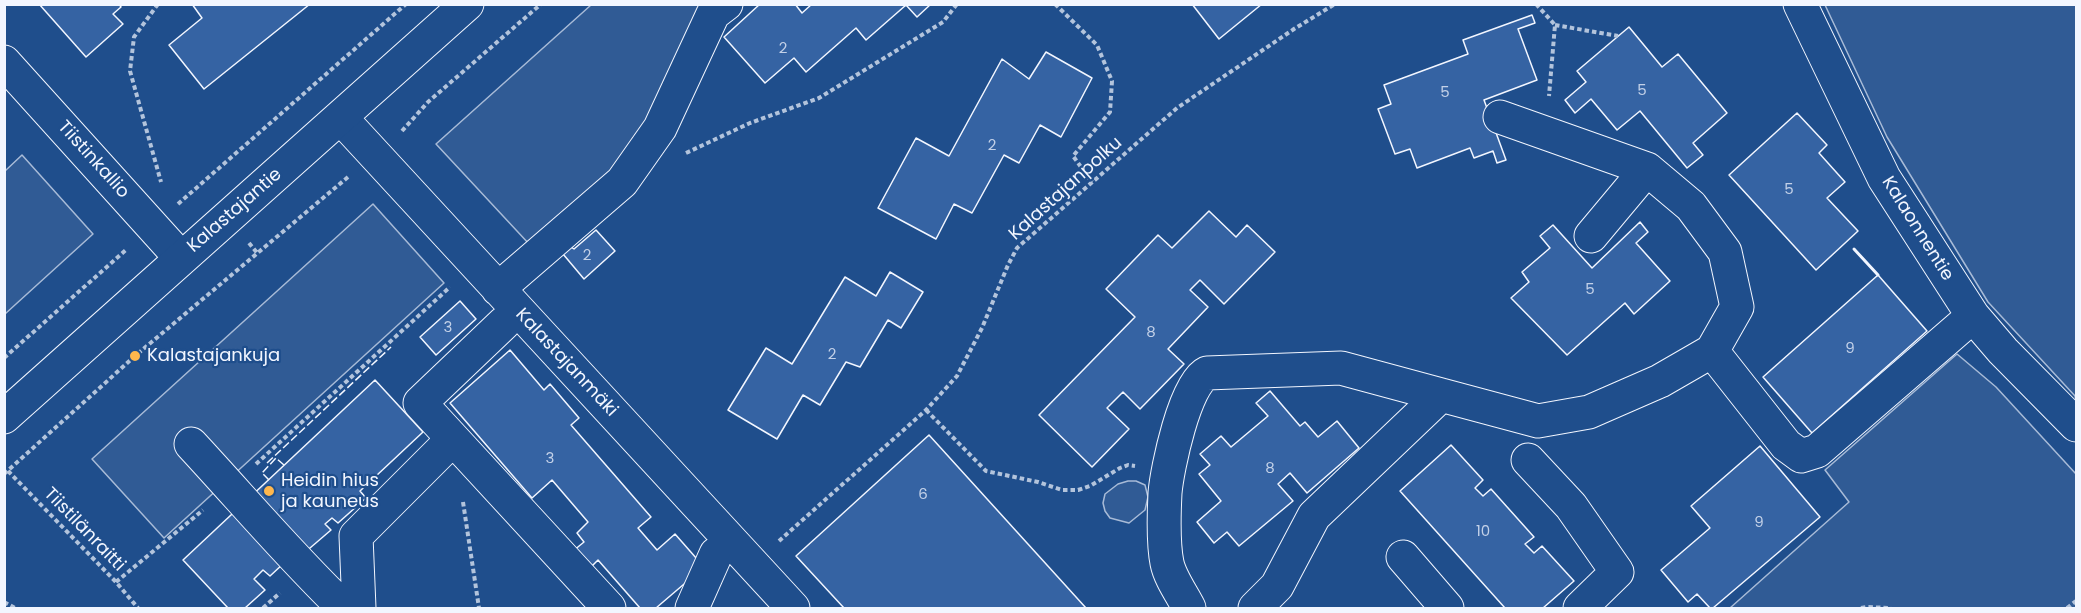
<!DOCTYPE html>
<html>
<head>
<meta charset="utf-8">
<style>
  body { margin:0 }
  #map { position:relative; width:2081px; height:613px; overflow:hidden; background:#1f4e8c; font-family:Poppins,sans-serif }
  canvas { display:block }
  .frame { position:absolute; inset:0; border:6px solid #f2f6ff; pointer-events:none }
</style>
</head>
<body>
<div id="map">
<canvas width="2081" height="613"></canvas>
<div class="frame"></div>
</div>
<script>
const context = document.querySelector('canvas').getContext('2d');
context.lineJoin = 'round';
function paint(path, color) { context.fillStyle = color; context.fill(path, 'evenodd'); }
function trace(path, color, width, dash) { context.strokeStyle = color; context.lineWidth = width; context.lineCap = dash ? 'butt' : 'round'; context.setLineDash(dash || []); context.stroke(path); }
function write(font, color, halo, rows, align = 'center') {
  context.font = font + ' Poppins,sans-serif'; context.lineWidth = 4.5; context.setLineDash([]); context.textBaseline = 'middle'; context.strokeStyle = halo; context.fillStyle = color; for (const [text, x, y, turn = 0] of rows) {
    context.save(); context.translate(x, y); context.rotate((+turn || 0) * Math.PI / 180); context.textAlign = isNaN(turn) ? turn : align; if (halo) context.strokeText(text, 0, 0); context.fillText(text, 0, 0); context.restore();
  }
}
const built = new Path2D(`
  M591,5H743L704,37L630,158L530,245L436,144Z
  M1825,5H2076V401L2075,396L1988,302L1887,137Z
  M22,155L93,234L5,314V171Z
  M373,204L444,283L164,538L92,459Z
  M1957,354L1996,387L2076,474V608H1730L1849,502L1825,470Z
  M1128,481H1136L1145,485L1148,497L1145,510L1129,523L1110,518L1105,511L1103,503L1105,494L1118,484Z`);
const building = new Path2D(`
  M39,4H119L121,7L113,14L123,24L86,57Z
  M192,4H310L204,89L169,45L202,18Z
  M760,4H795L802,13L812,4H931L917,17L906,5L866,40L856,28L806,72L794,58L765,83L724,37Z
  M1192,4H1262L1219,39Z
  M1532,15L1535,23L1518,29L1537,80L1484,100L1506,160L1497,163L1493,151L1474,158L1470,148L1417,168L1410,149L1395,154L1378,109L1391,104L1384,85L1468,54L1463,40Z
  M1629,27L1662,67L1678,54L1727,113L1693,143L1703,155L1687,168L1640,111L1617,130L1591,99L1575,113L1565,100L1586,82L1577,71Z
  M1046,52L1092,78L1061,137L1040,125L1019,163L1004,155L972,213L954,204L936,239L878,208L916,138L949,156L1002,59L1029,79Z
  M1797,113L1827,145L1819,153L1845,182L1827,198L1858,231L1816,270L1729,175Z
  M1209,211L1236,237L1247,225L1275,252L1224,304L1200,280L1190,290L1208,307L1168,349L1184,364L1140,409L1123,392L1107,408L1129,429L1092,467L1039,415L1135,317L1106,289L1158,235L1172,248Z
  M1640,222L1648,232L1636,243L1670,281L1634,314L1625,303L1567,355L1511,298L1529,282L1522,272L1550,248L1540,236L1553,225L1592,268Z
  M596,230L615,251L584,279L563,254L571,247L574,249Z
  M890,272L923,292L901,328L888,320L860,367L846,362L820,405L803,395L777,439L728,410L766,348L792,364L845,277L876,296Z
  M1878,275L1927,331L1812,433L1763,377Z
  M460,301L476,319L436,355L420,337Z
  M510,350L544,390L550,384L579,418L571,425L651,517L638,528L657,550L675,534L704,567L656,608H640L598,560L589,569L573,551L584,542L577,533L588,522L552,480L532,498L450,403Z
  M375,380L423,432L360,491L366,498L338,523L332,518L325,524L331,530L303,554L298,550L270,576L263,570L254,579L265,590L245,608H228L183,560Z
  M1270,391L1300,426L1305,422L1318,437L1337,421L1359,448L1307,493L1290,473L1278,484L1293,501L1239,546L1227,532L1214,543L1197,522L1221,501L1199,474L1210,465L1200,454L1221,436L1231,447L1268,416L1256,403Z
  M929,435L1086,608H844L796,556Z
  M1451,445L1483,480L1475,488L1483,496L1491,489L1534,537L1525,544L1534,553L1542,546L1574,581L1543,608H1505L1400,491Z
  M1760,446L1820,517L1713,608H1710L1697,594L1688,602L1661,570L1710,528L1691,506Z`);
const path = new Path2D(`
  M158,4L134,37L130,71L161,182
  M1055,4L1097,45L1112,81L1110,112L1073,156L1092,182
  M1536,4L1555,25L1549,96
  M1555,25L1618,36
  M402,131L428,102L541,4
  M686,153L750,123L819,98L943,22L957,4
  M178,204L406,4
  M249,243L258,254
  M4,358L127,249
  M926,410L986,471L1038,482L1062,490H1078L1090,486L1120,468L1128,465L1135,466
  M256,464L450,287
  M8,471L116,582L138,608
  M4,474L135,356L348,177
  M463,502L479,608
  M779,541L926,410L957,376L982,328L1008,265L1017,248L1177,108L1294,29L1335,4
  M116,582L203,510
  M4,602L15,608
  M263,608L280,593
  M1861,608L1866,607L1891,608
  M2067,608L2076,601`);
const minor = new Path2D(`
  M1800,4L1884,178L1973,316L2003,351L2076,425
  M4,62L181,258
  M341,118L793,608
  M1591,236L1647,169
  M498,289L622,182L660,128L713,14L726,4
  M504,323L420,403L609,608
  M1712,351L1786,445L1801,456L1817,451L1973,316
  M1441,395L1538,421L1589,412L1660,381L1712,351L1737,307L1725,252L1691,206L1647,169L1500,117
  M191,444C242,499 290,556 344,608
  M1528,460L1571,506L1617,572L1580,608
  M1403,557L1447,608
  M359,608L356,536L453,439
  M692,608L716,554
  M1189,608C1182,594 1170,578 1167,563C1163,543 1164,513 1165,493C1167,469 1185,383 1207,373L1341,368L1441,395L1314,516L1277,586L1255,608`);
const major = new Path2D(`
  M4,417L467,4`);
const fence = new Path2D(`
  M267,463L391,347
  M269,480L262,473L276,458L284,465`);
const wall = new Path2D(`
  M1854,249L1878,275`);
const markers = [
  [135,356,6,"#ffb74d"],
  [269,491,6,"#ffb74d"]
];
const numberNames = [
  ["2",783,49],
  ["5",1642,91],
  ["5",1445,93],
  ["2",992,146],
  ["5",1789,190],
  ["2",587,256],
  ["5",1590,290],
  ["3",448,328],
  ["8",1151,333],
  ["9",1850,349],
  ["2",832,355],
  ["3",550,459],
  ["8",1270,469],
  ["6",923,495],
  ["9",1759,523],
  ["10",1483,532]
];
const streetNames = [
  ["Tiistinkallio",93,160,48],
  ["Kalastajanpolku",1066,189,-42],
  ["Kalastajantie",235,211,-41],
  ["Kalaonnentie",1917,229,58],
  ["Kalastajanmäki",566,363,47],
  ["Tiistilänraitti",84,530,46]
];
const poiNames = [
  ["Kalastajankuja",147,356],
  ["Heidin hius",281,481],
  ["ja kauneus",281,502]
];
paint(built, '#305b95');
trace(built, '#a8bbd7', 1.5);
paint(building, '#3563a3');
trace(building, '#f2f6ff', 1.5);
trace(minor, '#f2f6ff', 35);
trace(major, '#f2f6ff', 35);
trace(path, '#b3c4dc', 4, [4.5, 3]);
trace(minor, '#1f4e8c', 33);
trace(major, '#1f4e8c', 33);
trace(fence, '#f2f6ff', 1.5, [8, 3]);
trace(wall, '#f2f6ff', 3);
for (const [x, y, r, color] of markers) { const dot = new Path2D(); dot.arc(x, y, r, 0, 2 * Math.PI); context.fillStyle = color; context.fill(dot); trace(dot, '#1f4e8c', 2); }
write('15px', '#c3d1e8', null, numberNames);
write('18px', '#f2f6ff', '#1f4e8c', streetNames);
write('18px', '#f2f6ff', '#1f4e8c', poiNames, 'left');
</script>
</body>
</html>
